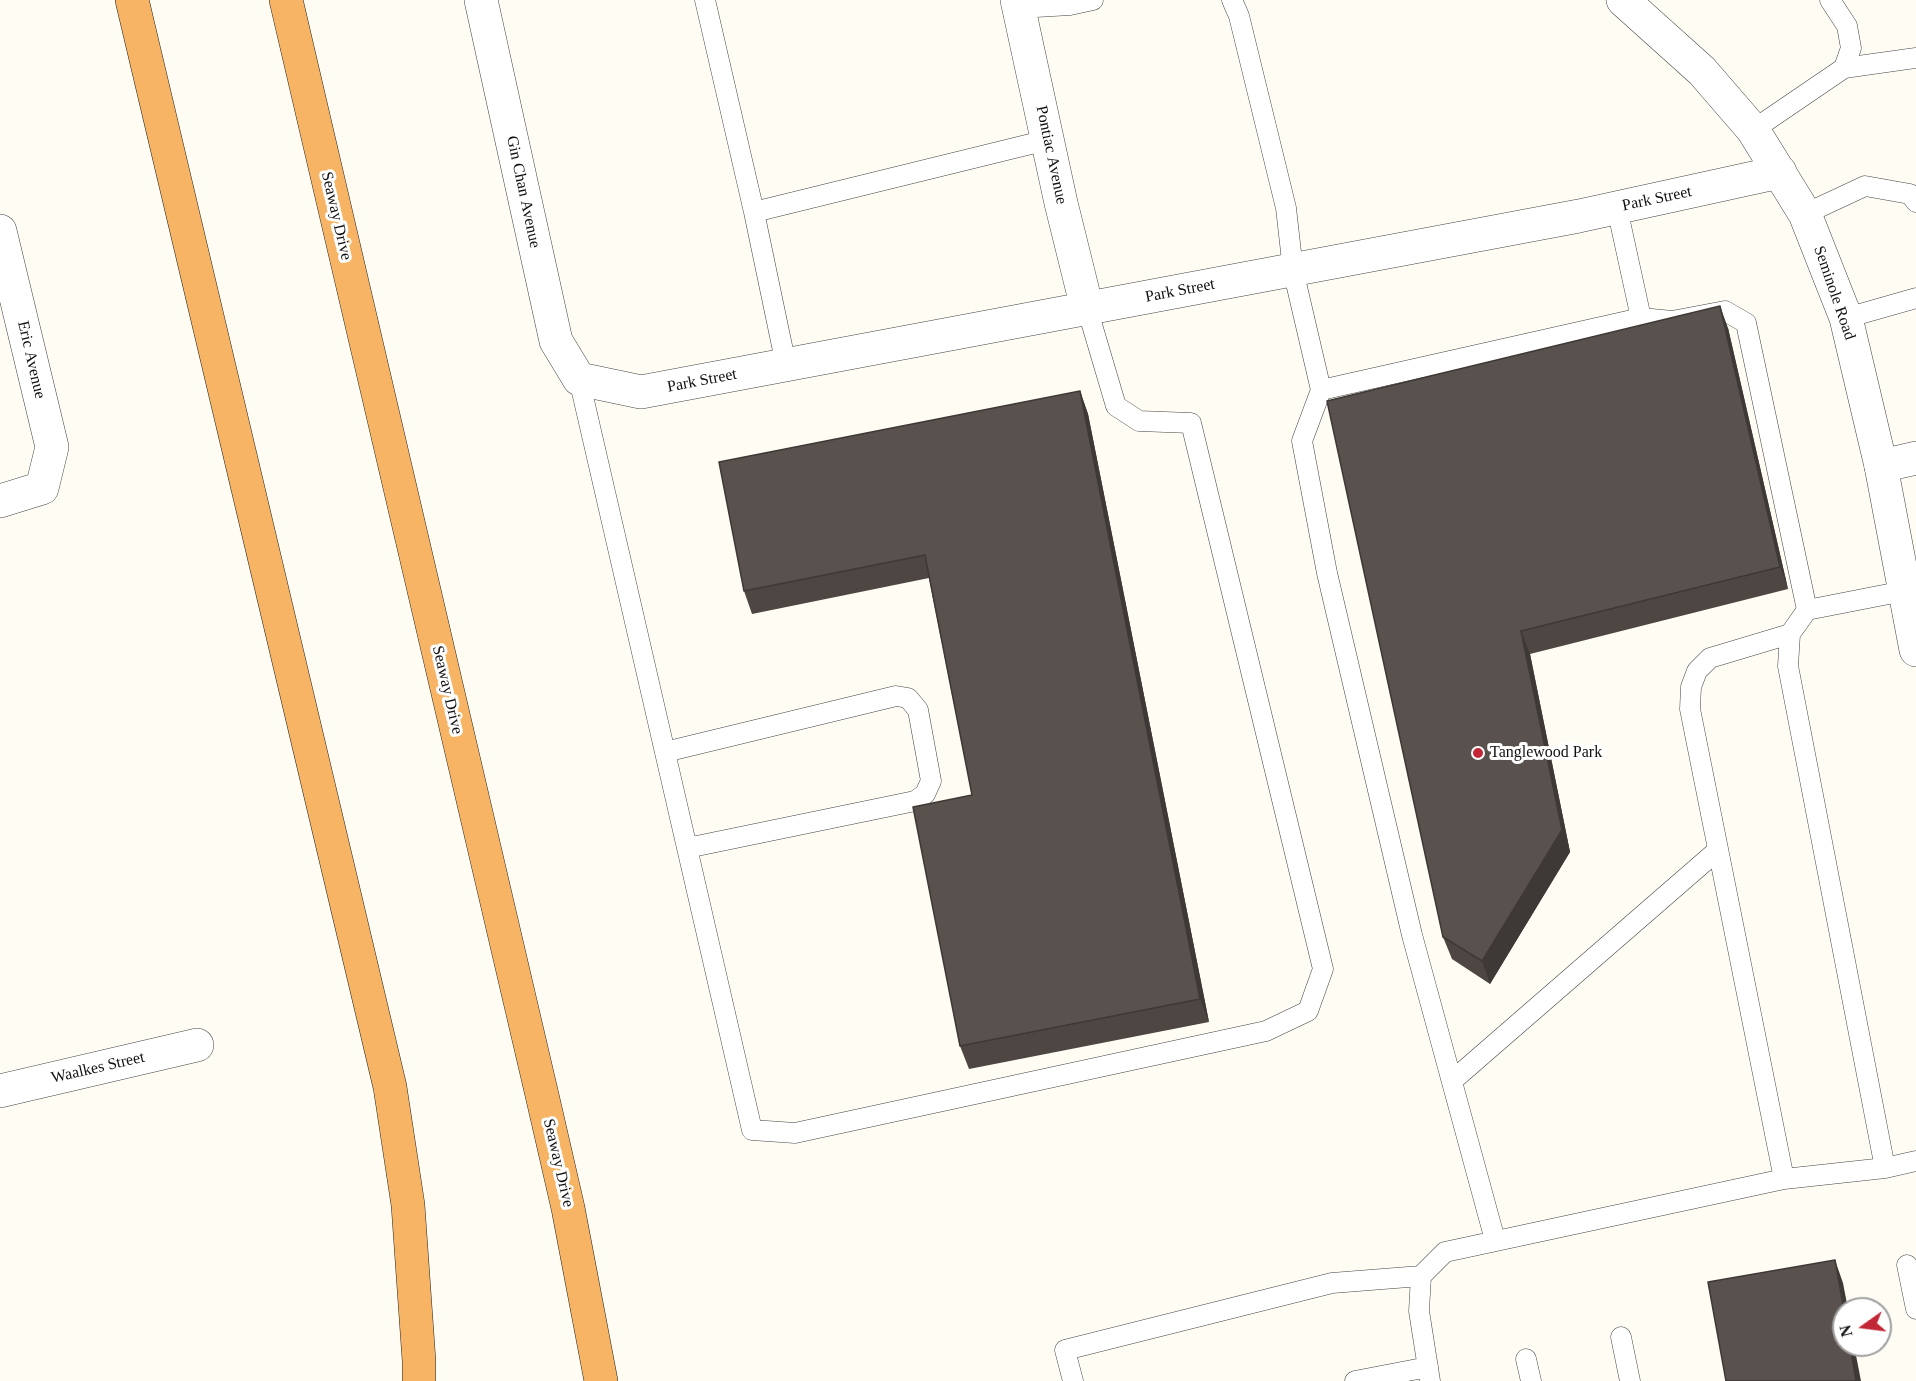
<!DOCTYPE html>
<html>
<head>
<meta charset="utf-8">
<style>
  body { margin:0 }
  #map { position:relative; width:1916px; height:1381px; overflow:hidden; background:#fffcf4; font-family:Georgia,serif }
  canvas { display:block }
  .north { position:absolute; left:1832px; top:1297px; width:60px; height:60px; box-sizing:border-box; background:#fff; border:2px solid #a0a0a0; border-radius:50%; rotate:256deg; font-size:16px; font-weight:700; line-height:24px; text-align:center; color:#111 }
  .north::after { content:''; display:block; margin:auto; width:21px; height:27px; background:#c22737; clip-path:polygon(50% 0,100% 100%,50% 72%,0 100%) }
</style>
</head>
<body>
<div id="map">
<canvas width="1916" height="1381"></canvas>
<div class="north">N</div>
</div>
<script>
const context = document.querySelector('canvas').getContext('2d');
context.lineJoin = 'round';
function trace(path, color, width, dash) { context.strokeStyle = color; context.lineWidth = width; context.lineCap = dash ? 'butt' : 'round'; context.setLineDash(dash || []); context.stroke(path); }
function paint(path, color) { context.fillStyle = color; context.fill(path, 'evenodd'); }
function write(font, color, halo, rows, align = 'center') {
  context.font = font + ' Georgia,serif'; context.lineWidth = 6; context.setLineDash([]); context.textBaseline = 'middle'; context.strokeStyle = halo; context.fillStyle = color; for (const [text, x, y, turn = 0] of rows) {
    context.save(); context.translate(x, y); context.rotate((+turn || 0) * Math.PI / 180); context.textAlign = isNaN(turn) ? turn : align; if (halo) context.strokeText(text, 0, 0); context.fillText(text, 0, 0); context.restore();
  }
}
const service = new Path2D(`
  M705,0L754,212
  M1232,0L1239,16L1286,208L1293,270L1321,390L1302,441L1327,573L1412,935L1495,1240
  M1019,8L1070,5L1093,0
  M1844,68L1916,58
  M1753,130L1844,68L1851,48L1847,26L1830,0
  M1617,208L1641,318L1672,321L1725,311L1746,323L1807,610
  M1805,214L1865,186L1910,194L1916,202
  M1846,318L1916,298
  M786,365L754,212L1047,140
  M579,379L752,1130L795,1133L1266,1031L1308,1011L1323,969L1191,423L1139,421L1116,406L1087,308
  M1321,390L1641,318
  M665,752L896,696L908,698L918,710L931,781L925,794L915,801L687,848
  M1452,1081L1718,850
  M1885,1168L1788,666L1790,634L1807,610L1904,591
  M1784,1179L1690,709L1691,687L1697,671L1710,658L1790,634
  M1907,1265L1916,1309
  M1621,1337L1630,1381
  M1526,1359L1531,1381
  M1073,1381L1065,1350L1332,1283L1421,1276
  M1355,1381L1428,1367
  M1430,1381L1419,1311L1421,1276L1445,1252L1784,1179L1885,1168L1916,1161`);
const minor = new Path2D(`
  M481,0L556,341L579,379L641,392L1579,216L1780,172
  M1017,0L1061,203L1087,308
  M0,231L52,447L42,488L0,501
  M1881,466L1916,458
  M0,1091L197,1045`);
const tertiary = new Path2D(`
  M1623,0L1702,71L1753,130L1805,214L1846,318L1881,466L1916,650`);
const trunk = new Path2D(`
  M132,0L390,1087L408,1205L419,1361V1381
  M286,0L542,1095L568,1208L601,1381`);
const wall = new Path2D(`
  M1728,328L1788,589L1530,654L1570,852L1490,984L1452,959L1443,937L1327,401Z
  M1080,391L1088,414L1209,1022L969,1069L960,1046L972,795L929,578L752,614L744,591Z`);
const shadedWall = new Path2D(`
  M1720,306L1728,328L1788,589L1780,567Z
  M1080,391L1088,414L1209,1022L1200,999Z
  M1521,631L1530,654L1570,852L1490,984L1482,961Z
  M1835,1260L1843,1283L1848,1309H1844Z
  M1850,1345H1854L1861,1381H1856Z`);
const building = new Path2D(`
  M1720,306L1780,567L1521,631L1562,830L1482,961L1443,937L1327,401Z
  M1080,391L1200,999L960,1046L913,807L972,795L925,555L744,591L719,462Z
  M1835,1260L1844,1311V1345H1850L1856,1381H1726L1708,1282Z`);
const markers = [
  [1478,753,6,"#c22737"]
];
const streetNames = [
  ["Pontiac Avenue",1051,155,78],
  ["Gin Chan Avenue",523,192,78],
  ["Park Street",1657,199,-12],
  ["Seaway Drive",336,216,77],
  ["Park Street",1180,291,-11],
  ["Seminole Road",1834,293,71],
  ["Eric Avenue",31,360,77],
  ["Park Street",702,381,-11],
  ["Seaway Drive",447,690,77],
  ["Waalkes Street",98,1068,-13],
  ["Seaway Drive",558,1163,77]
];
const poiNames = [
  ["Tanglewood Park",1490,753]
];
trace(service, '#444', 21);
trace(minor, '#444', 34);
trace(tertiary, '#444', 34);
trace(trunk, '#222', 34);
trace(service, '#fff', 20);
trace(minor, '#fff', 33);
trace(tertiary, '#fff', 33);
trace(trunk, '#f6b464', 33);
paint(wall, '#4d4642');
paint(shadedWall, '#3e3936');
paint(building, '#59514d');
trace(building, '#3e3936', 1.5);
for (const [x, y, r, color] of markers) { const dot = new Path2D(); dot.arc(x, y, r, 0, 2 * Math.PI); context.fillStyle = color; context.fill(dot); trace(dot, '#fff', 2); }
write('16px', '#111', '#fff', streetNames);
write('16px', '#111', '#fff', poiNames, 'left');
</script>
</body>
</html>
